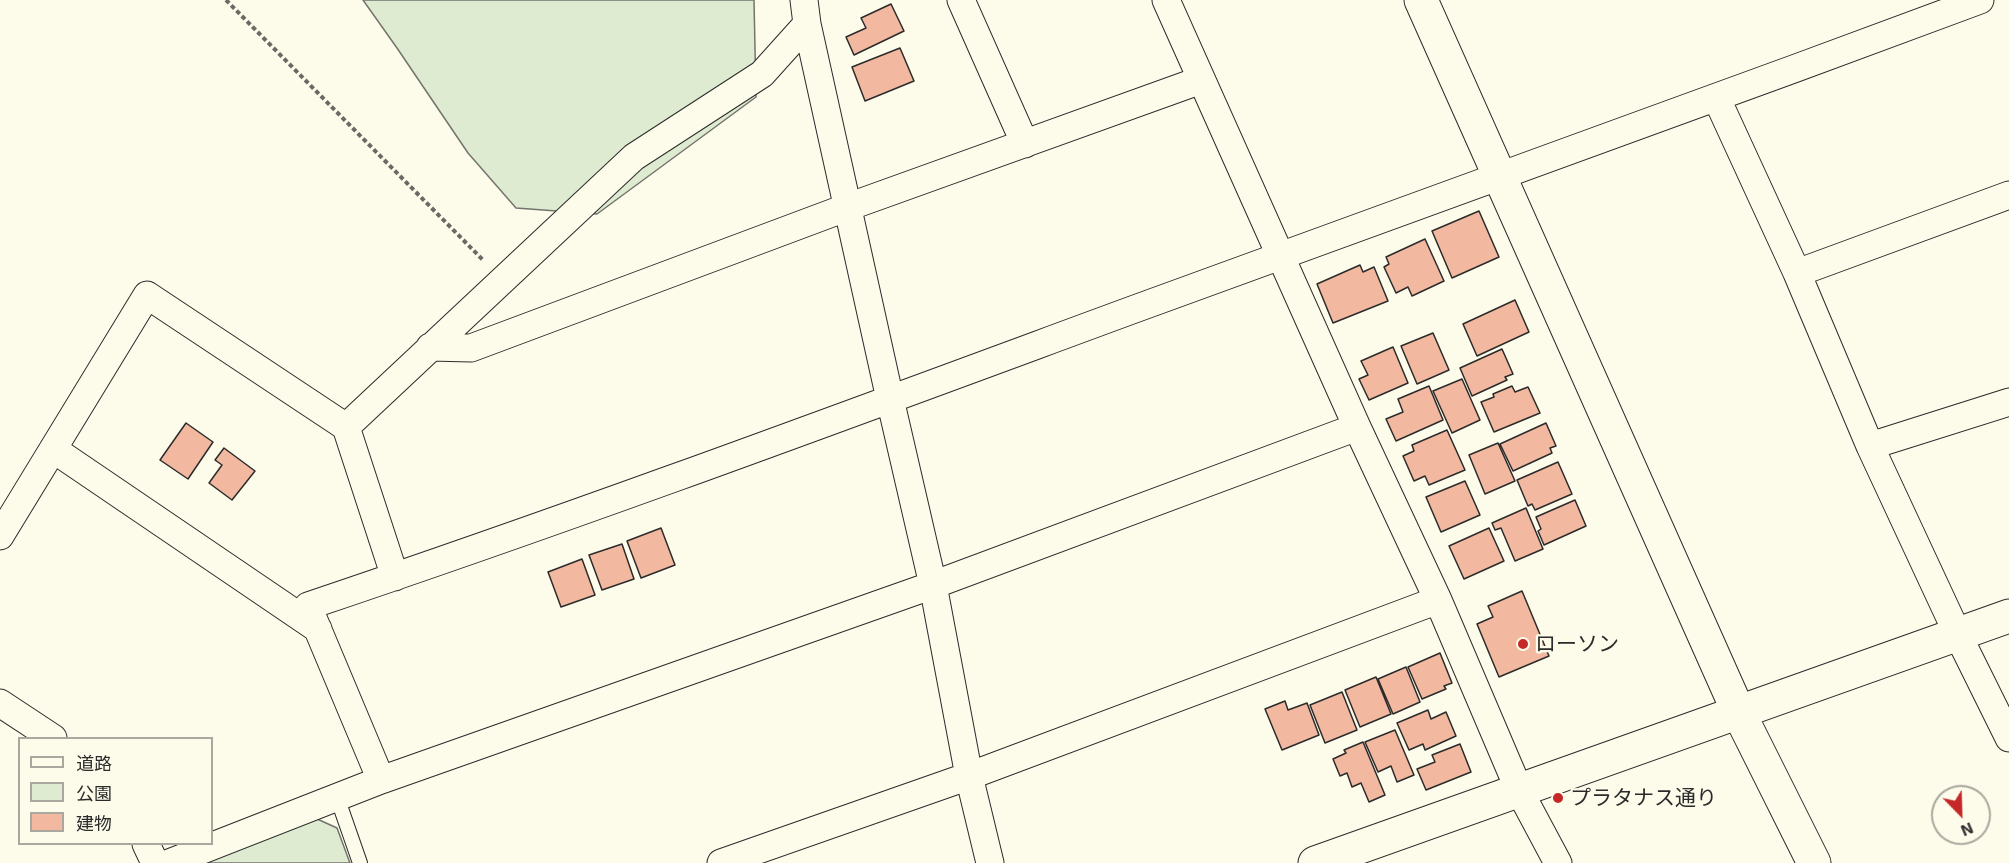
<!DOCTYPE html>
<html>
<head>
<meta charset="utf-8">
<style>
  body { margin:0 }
  #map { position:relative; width:2009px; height:863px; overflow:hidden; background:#fdfbea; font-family:"Exo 2","Noto Sans JP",sans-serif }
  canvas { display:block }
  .legend { position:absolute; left:18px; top:737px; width:195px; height:108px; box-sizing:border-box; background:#fdfbea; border:2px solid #a9a89e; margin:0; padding:8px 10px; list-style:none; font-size:18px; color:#2b2b2b }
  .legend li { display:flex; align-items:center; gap:12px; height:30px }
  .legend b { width:30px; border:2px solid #a9a89e }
  .north { position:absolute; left:1931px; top:785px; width:60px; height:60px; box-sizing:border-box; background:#fdfbea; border:2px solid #a9a89e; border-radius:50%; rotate:157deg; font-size:16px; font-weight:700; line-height:24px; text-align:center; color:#2b2b2b }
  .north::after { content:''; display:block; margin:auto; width:21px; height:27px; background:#c62828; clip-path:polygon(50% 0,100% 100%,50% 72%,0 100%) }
</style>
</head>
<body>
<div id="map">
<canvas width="2009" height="863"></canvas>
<ul class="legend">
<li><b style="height:8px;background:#fdfbea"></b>道路</li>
<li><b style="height:16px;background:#deebd1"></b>公園</li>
<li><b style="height:16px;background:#f2b8a0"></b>建物</li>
</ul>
<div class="north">N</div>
</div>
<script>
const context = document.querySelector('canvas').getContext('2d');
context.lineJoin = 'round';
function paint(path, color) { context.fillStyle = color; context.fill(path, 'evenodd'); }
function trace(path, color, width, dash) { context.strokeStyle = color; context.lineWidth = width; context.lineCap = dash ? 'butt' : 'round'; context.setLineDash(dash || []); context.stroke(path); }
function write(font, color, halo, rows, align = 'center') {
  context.font = font + ' "Exo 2","Noto Sans JP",sans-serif'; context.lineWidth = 4.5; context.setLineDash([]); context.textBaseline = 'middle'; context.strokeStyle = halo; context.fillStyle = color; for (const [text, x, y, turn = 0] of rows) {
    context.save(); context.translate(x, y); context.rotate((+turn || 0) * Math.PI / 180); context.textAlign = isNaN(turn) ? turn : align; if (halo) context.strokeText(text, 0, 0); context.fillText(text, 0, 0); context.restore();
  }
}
const green = new Path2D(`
  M363,0H754L756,97L597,214L516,208L468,153L397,48Z
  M315,818L337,828L350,863H195Z`);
const building = new Path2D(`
  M891,4L904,31L854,55L846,37L866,28L861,18Z
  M900,48L914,81L865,101L852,67Z
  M1479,211L1499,257L1452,278L1432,231Z
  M1425,239L1444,281L1412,296L1408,287L1396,293L1384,267L1389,264L1386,257Z
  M1360,265L1363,272L1374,267L1388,301L1333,323L1317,284Z
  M1515,300L1529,332L1477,356L1463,324Z
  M1433,333L1449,370L1417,384L1401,346Z
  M1393,347L1408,383L1369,400L1359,379L1368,375L1361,361Z
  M1502,349L1513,374L1505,377L1507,380L1472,396L1460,368Z
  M1462,379L1480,420L1452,433L1433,391Z
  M1429,386L1443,420L1396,441L1386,419L1403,412L1398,399Z
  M1512,386L1515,392L1528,387L1540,413L1494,432L1481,402L1494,397L1493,394Z
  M186,423L213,442L188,479L160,460Z
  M1546,423L1556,446L1550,448L1552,453L1513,471L1500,444Z
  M1447,430L1465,470L1429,485L1425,476L1414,481L1403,456L1414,451L1412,445Z
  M1498,443L1515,481L1485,494L1469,455Z
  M224,448L255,471L232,500L209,483L222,465L215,460Z
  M1558,462L1572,494L1535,510L1532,504L1528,506L1517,480Z
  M1465,481L1480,515L1441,532L1426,497Z
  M1575,500L1586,526L1544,545L1538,531L1541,529L1536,517Z
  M1526,508L1543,549L1515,561L1501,528L1495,530L1492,523Z
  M661,528L675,565L641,578L627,541Z
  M1489,528L1504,561L1464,579L1449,546Z
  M622,544L634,579L602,590L589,555Z
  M582,559L595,595L561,607L548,572Z
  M1522,591L1549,656L1499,677L1477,624L1493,617L1488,606Z
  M1440,653L1452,683L1444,686L1446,689L1422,699L1408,667Z
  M1406,667L1420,702L1393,714L1378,679Z
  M1376,677L1391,714L1360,727L1345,690Z
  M1342,692L1357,730L1325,743L1310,705Z
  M1285,701L1288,710L1307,703L1319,735L1282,750L1265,709Z
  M1428,710L1431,719L1446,712L1456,736L1425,750L1423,744L1409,750L1397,723Z
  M1395,730L1414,775L1397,782L1391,766L1378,772L1365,742Z
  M1363,742L1385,795L1369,802L1361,783L1352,787L1347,773L1340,776L1333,759L1346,753L1344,750Z
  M1460,744L1471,772L1426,790L1417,769L1435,762L1432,755Z`);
const path = new Path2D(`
  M226,0L483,260`);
const service = new Path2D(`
  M337,797L360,863`);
const minor = new Path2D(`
  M804,0L807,24L890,399L933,585L969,776L990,863
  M961,0L1025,144
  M1166,0L1357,427L1438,600L1519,790L1558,863
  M1717,99L1797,273L1870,446L1958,635L2009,738
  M1797,273L2009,195
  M430,347L471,348L848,207L1201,80
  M346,427L634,157L762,74L807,24
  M1870,446L2009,402
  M53,449L318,629
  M0,536L147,295L346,427L395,577
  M0,703L53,738
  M381,780L308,606C585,513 858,411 1132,310C1415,207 1698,105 1980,0
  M146,844L155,863
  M169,863L381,780L933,585L1357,427
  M721,863L969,776L1438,600`);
const tertiary = new Path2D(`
  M1421,0L1738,711L1814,863
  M1315,863L2009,616`);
const markers = [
  [1523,644,6,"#c62828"],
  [1558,798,6,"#c62828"]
];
const poiNames = [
  ["ローソン",1535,644],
  ["プラタナス通り",1570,798]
];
paint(green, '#deebd1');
trace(green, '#74746e', 1.5);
paint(building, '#f2b8a0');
trace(building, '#2b2b2b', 1.5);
trace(service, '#2b2b2b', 16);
trace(minor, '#2b2b2b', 29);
trace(tertiary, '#2b2b2b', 35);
trace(path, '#6a6964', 4, [4.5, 3]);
trace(service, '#fdfbea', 14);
trace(minor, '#fdfbea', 27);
trace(tertiary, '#fdfbea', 33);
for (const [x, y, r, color] of markers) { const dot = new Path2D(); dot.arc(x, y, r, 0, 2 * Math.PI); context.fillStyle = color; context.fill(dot); trace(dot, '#fdfbea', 2); }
write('21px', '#2b2b2b', '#fdfbea', poiNames, 'left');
</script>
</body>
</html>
